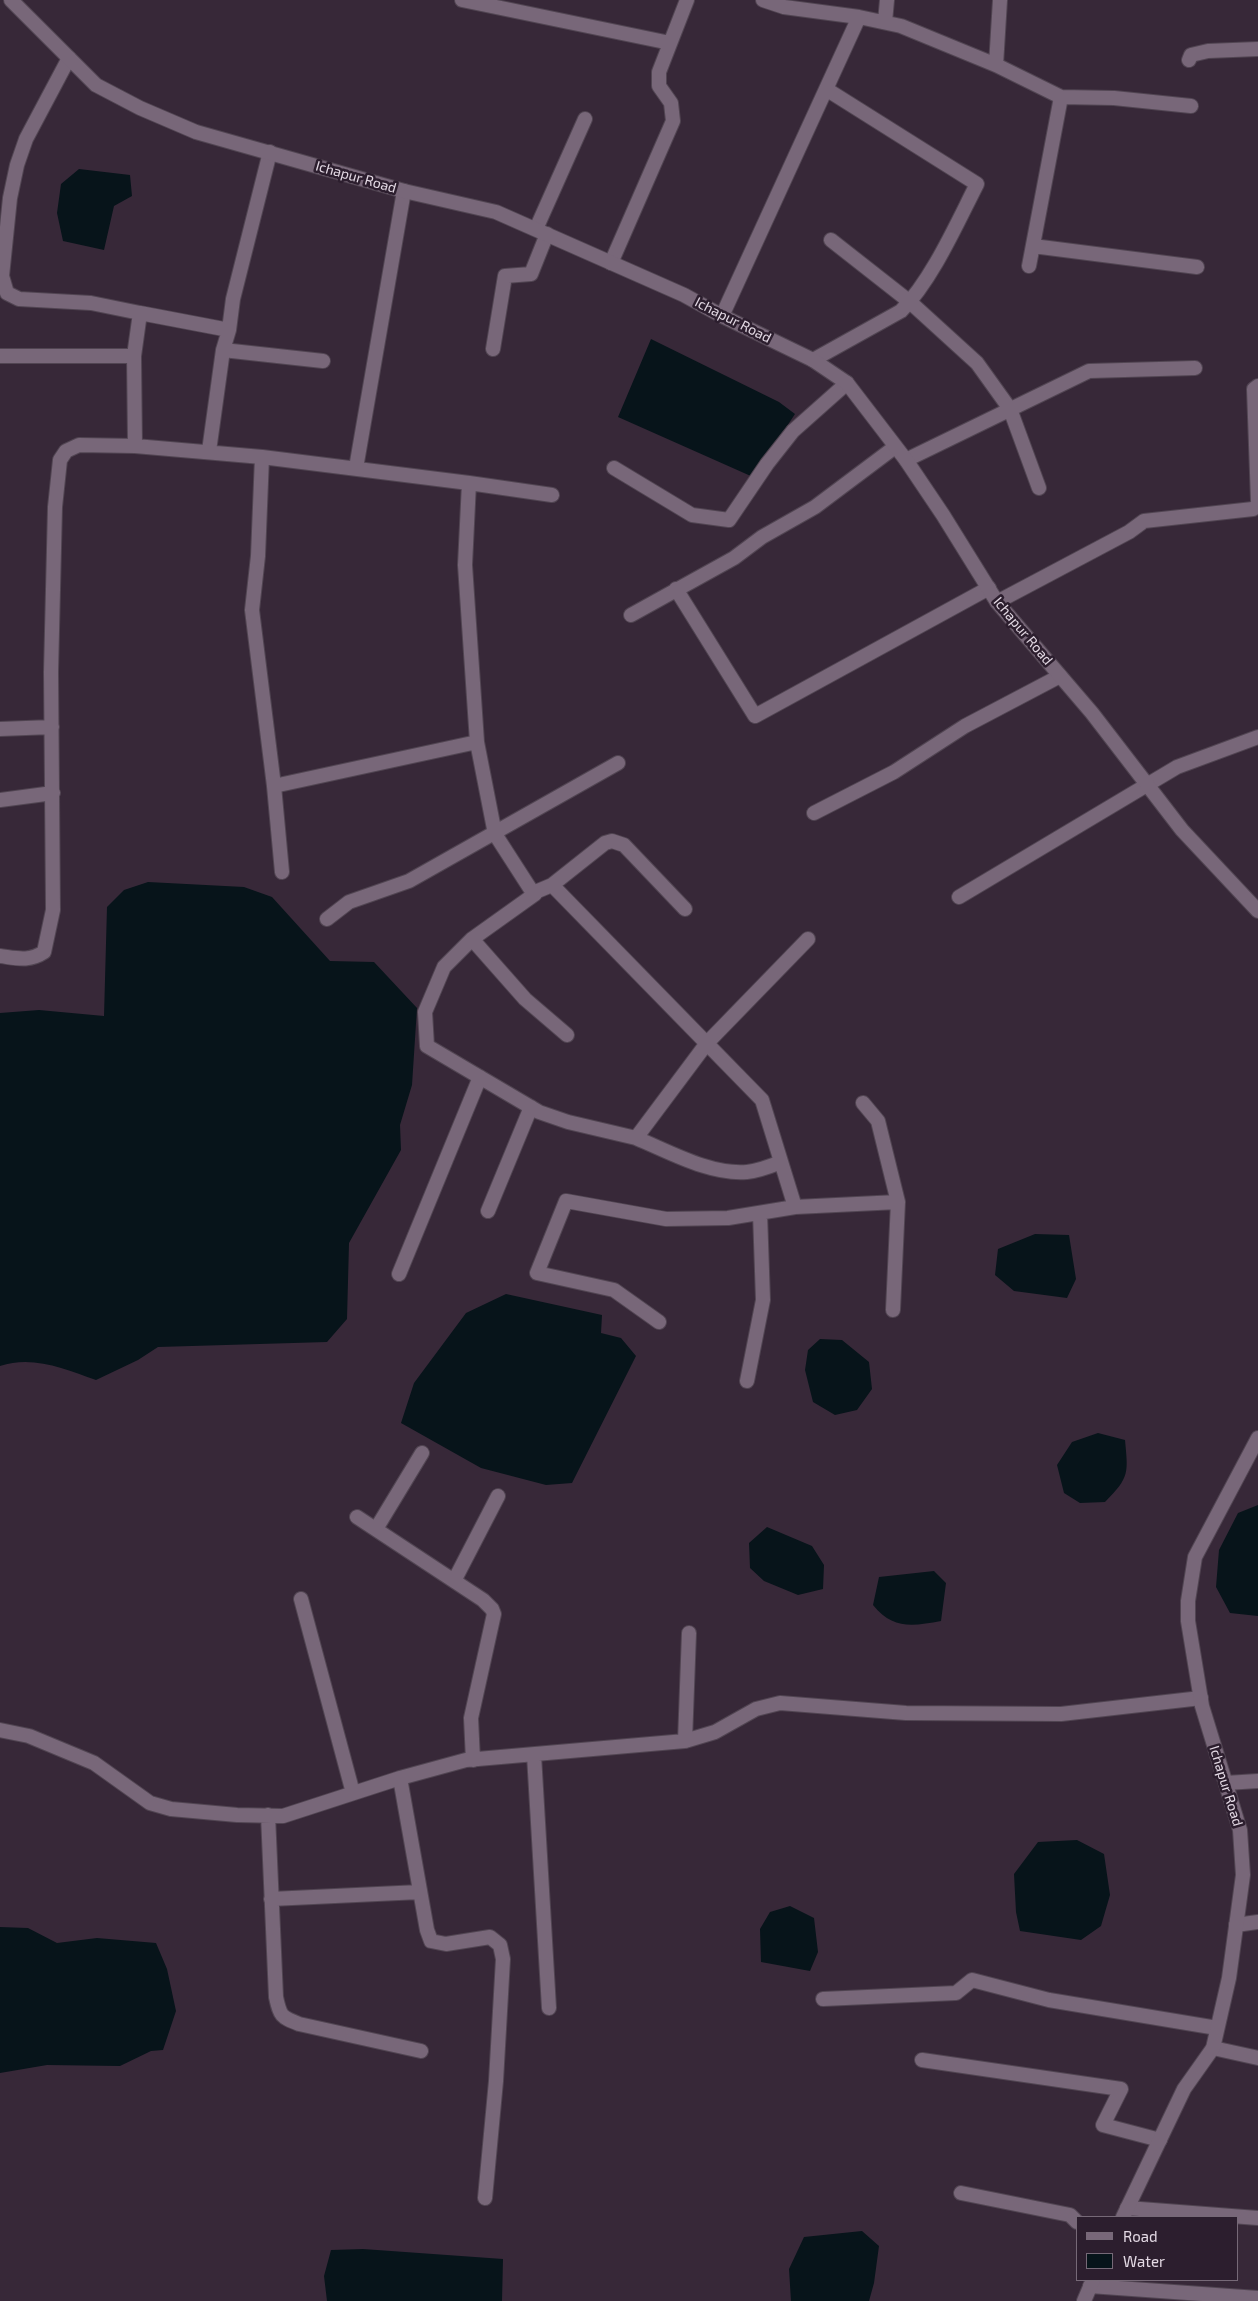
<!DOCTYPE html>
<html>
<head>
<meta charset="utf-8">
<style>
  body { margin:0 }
  #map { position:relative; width:1258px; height:2301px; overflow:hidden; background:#372838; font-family:"Exo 2",sans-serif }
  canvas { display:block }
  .legend { position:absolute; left:1076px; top:2216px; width:162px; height:65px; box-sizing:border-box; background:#2c1e2e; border:1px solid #766977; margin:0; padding:6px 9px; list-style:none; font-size:15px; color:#e4dae5 }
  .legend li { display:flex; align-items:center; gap:10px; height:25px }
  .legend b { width:25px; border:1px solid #766977 }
</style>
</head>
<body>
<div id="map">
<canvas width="1258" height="2301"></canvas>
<ul class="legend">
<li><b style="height:6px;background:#786779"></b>Road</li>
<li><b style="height:14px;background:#07141a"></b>Water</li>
</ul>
</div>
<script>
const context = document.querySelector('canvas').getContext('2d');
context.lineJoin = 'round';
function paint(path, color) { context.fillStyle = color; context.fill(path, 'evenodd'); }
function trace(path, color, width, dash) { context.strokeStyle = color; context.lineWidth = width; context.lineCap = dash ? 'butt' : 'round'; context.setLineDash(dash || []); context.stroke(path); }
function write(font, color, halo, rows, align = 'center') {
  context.font = font + ' "Exo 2",sans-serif'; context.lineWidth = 5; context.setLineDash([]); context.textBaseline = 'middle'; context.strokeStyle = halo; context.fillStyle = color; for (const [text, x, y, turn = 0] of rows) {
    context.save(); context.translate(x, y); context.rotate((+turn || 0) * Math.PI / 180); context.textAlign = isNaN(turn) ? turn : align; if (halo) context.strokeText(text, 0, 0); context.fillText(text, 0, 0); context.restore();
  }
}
const water = new Path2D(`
  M79,169L130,175L132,196L114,206L104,250L63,241L57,213L61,184Z
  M651,339L779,402L795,414L753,477L618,417Z
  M148,882L244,887L272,897L330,961L374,962L417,1008L412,1085L400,1125L401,1150L349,1243L347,1319L327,1342L158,1347L138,1360L96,1380C65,1369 33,1355 0,1366V1013L39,1010L104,1016L107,907L124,890Z
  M1035,1234L1069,1235L1076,1279L1067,1298L1014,1291L995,1275L998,1249Z
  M506,1294L602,1315L601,1333L621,1338L636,1356L572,1483L546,1485L481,1468L401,1423L414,1383L466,1313Z
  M820,1339L842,1340L869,1362L872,1389L857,1410L835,1415L813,1402L805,1370L808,1350Z
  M1098,1433L1125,1440C1128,1473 1130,1477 1105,1502L1080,1503L1064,1493L1057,1465L1072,1442Z
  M1258,1505V1616L1230,1613L1216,1587L1219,1550L1238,1513Z
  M767,1527L812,1546L824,1565L823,1589L798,1595L764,1581L750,1568L749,1543Z
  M934,1571L946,1583L941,1621C913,1626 893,1630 873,1605L879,1577Z
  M1077,1840L1104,1854L1110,1895L1101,1926L1081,1940L1020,1931L1016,1912L1014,1874L1038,1842Z
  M790,1906L814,1918L818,1952L810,1971L761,1962L760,1929L770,1912Z
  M0,1927L28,1928L57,1943L97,1938L156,1943L167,1969L176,2011L163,2050L151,2051L120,2066L47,2065L0,2073Z
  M862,2231L879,2246L874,2283L869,2301H791L789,2269L804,2237Z
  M363,2249L503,2259L502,2301H327L324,2276L331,2250Z`);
const minor = new Path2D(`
  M462,0L670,43
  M763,0L784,7L859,17L901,26L996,65L1061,97L1114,98L1191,106
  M885,22L887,0
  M69,58L26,139L17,165L10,198L2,276L7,293L19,299L91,303L140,313
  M1189,60L1191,55L1208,51L1258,49
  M996,65L1000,0
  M536,229L585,119
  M831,240L910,302L977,363L1010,409L1039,488
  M1033,246L1197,267
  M611,263L673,121L671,103L659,86V72L687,0
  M1029,266L1061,97
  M722,316L859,17
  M493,349L505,276L531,274L547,234
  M223,350L323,361
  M0,356H134L135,446L79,445L66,451L60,460L55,507L51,672L53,910L44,952C29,962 16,958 0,956
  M134,356L140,313L229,330
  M813,360L901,311C932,280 957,223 977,184L826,89
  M1258,386L1254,389L1258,501
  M135,446L262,457L469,483L465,565L477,742L495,834L533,893L552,885L605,843L612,841L624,845L685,909
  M209,451L223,350L229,330L233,299L270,152
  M262,457L258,556L252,610L274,786L477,742
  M906,460L1089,371L1195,368
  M356,468L404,191
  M614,468L692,515L729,520L767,464L793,431L847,383
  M469,483L552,495
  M676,589L755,716L989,588
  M997,602L1129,532L1144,521L1253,509L1258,505
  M631,615L734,558L762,537L815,507L895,447
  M0,729L52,727
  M274,786L282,872
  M0,800L53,793
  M814,813L894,772L965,726L1060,676
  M552,885L762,1100L795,1207
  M535,894L472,939L444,967L425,1012L427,1046L539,1112L568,1122L636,1138L707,1043L808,939
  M959,897L1177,767L1258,737
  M327,919L349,902L409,881L618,763
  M472,939L525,999L567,1035
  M636,1138C670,1152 710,1175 747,1172C758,1171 771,1166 781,1162
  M488,1211L531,1107
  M399,1274L480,1077
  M893,1310L898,1202
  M659,1322L614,1290L537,1273L566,1201L666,1219L728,1218L795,1207L898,1202L878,1121L863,1103
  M747,1381L763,1300L760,1213
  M357,1517L483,1600L492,1609L494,1614L471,1718L473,1760
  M376,1529L422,1453
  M454,1581L498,1496
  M301,1599L353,1793
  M0,1730L29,1736L94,1763L150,1803L171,1809L237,1815L283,1816L400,1778L466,1760L685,1741L715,1732L756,1709L780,1703L906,1713L1061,1714L1201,1698
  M685,1741L689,1633
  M534,1755L549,2008
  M400,1778L427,1930L431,1941L446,1944L490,1937L500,1945L503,1959L496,2081L485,2198
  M1226,1783L1258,1781
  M268,1815L276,1997C280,2016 281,2017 299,2024L421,2051
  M271,1899L420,1892
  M1236,1925L1258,1922
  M823,1999L956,1993L972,1980L1049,2000L1217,2028
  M1213,2048L1258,2058
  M922,2060L1121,2089L1103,2125L1160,2140
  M961,2193L1070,2215L1077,2222
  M1127,2208L1258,2218
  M1090,2286L1258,2298`);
const tertiary = new Path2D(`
  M11,0L96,85L140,108L196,132L404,191L496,212L684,295L722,316L813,360L847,383L906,460L943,515L997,602L1092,713L1182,830L1258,911
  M1123,2217L1184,2089L1213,2048L1229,1978L1243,1875L1240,1830L1202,1706L1188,1621V1601L1195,1557L1258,1438
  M1084,2301L1093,2280`);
const streetNames = [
  ["Ichapur Road",356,177,16],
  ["Ichapur Road",733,320,27],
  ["Ichapur Road",1023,631,50],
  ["Ichapur Road",1226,1786,73]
];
paint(water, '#07141a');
trace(minor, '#514552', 16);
trace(tertiary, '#514552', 16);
trace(minor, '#786779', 14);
trace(tertiary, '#786779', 14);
write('14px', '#e4dae5', '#2c1e2e', streetNames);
</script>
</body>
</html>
